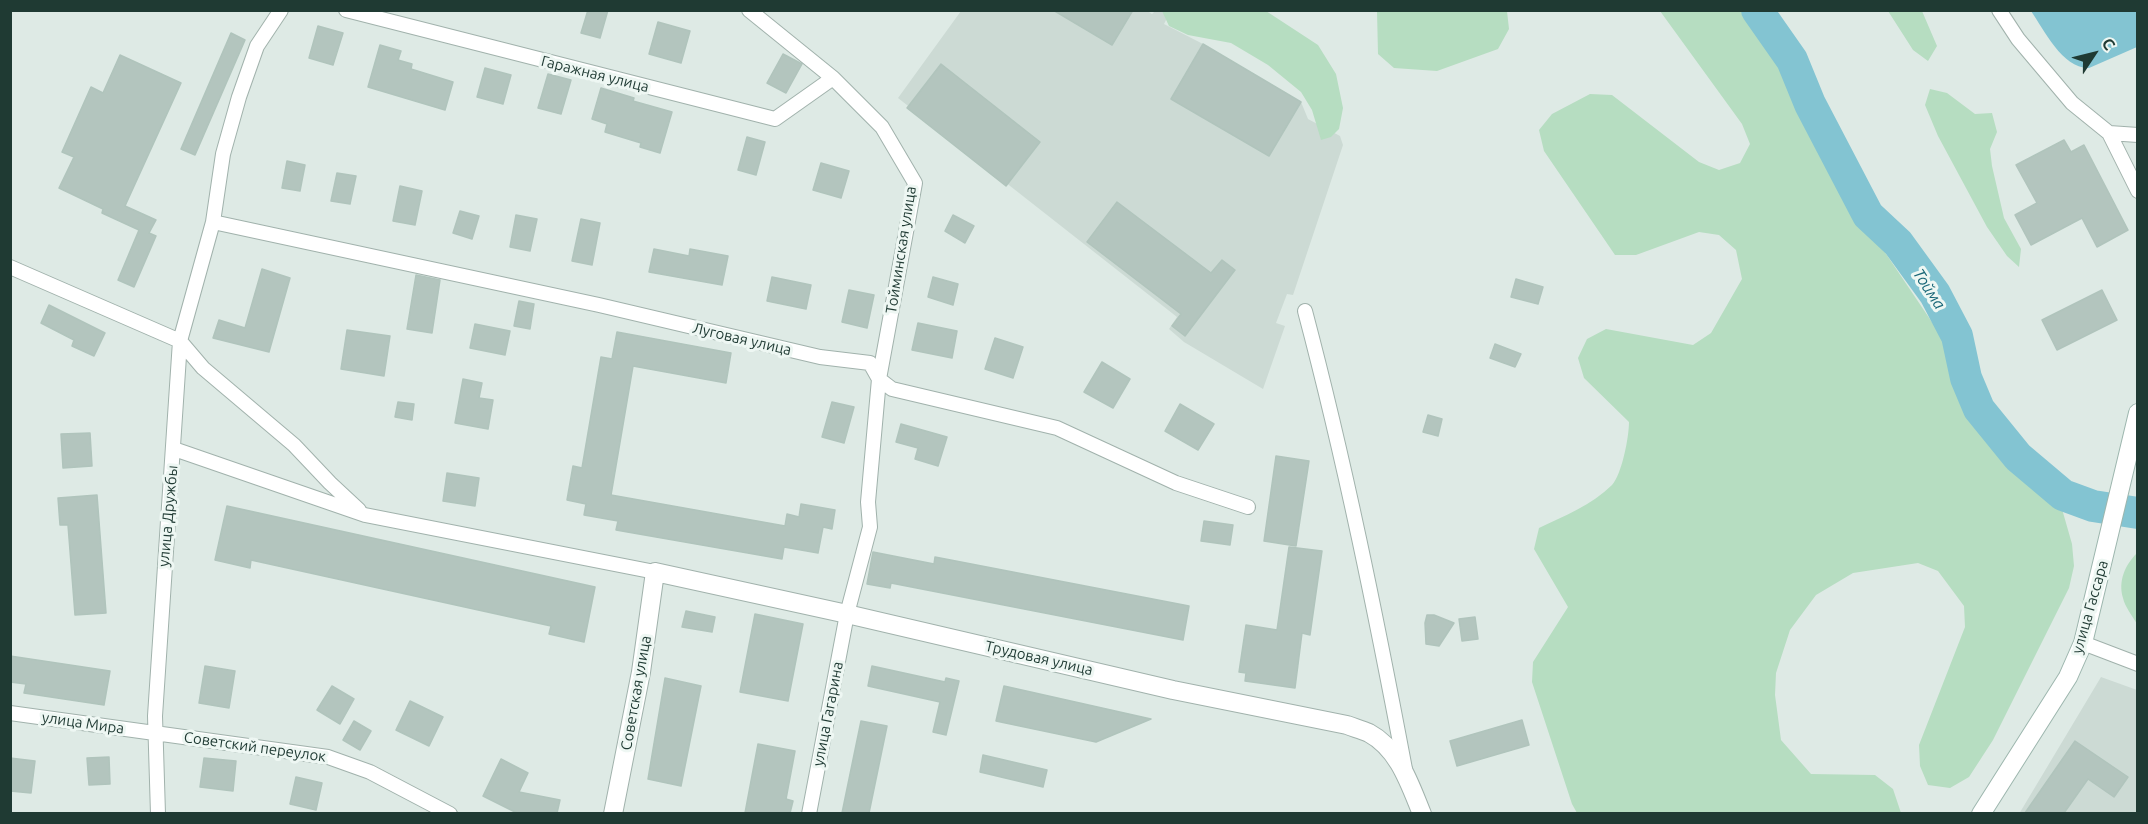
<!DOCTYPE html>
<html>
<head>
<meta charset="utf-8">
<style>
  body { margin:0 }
  #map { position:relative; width:2148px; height:824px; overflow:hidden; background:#deeae5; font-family:Ubuntu,sans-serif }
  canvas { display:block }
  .frame { position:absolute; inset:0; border:12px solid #1f3a33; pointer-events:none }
  .north { position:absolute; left:2064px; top:24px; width:60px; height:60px; -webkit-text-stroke:4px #eef7f3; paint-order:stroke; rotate:55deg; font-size:16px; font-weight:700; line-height:24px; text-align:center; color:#1f3a33 }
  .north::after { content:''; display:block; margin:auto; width:21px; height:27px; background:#1f3a33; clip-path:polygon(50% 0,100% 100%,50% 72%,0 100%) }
</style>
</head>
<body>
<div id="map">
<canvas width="2148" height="824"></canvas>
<div class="frame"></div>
<div class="north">С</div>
</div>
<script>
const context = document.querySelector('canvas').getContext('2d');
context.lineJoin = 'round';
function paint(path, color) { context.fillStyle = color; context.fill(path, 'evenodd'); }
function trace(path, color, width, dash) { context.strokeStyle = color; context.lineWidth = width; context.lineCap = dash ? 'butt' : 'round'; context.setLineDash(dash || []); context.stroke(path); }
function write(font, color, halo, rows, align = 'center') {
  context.font = font + ' Ubuntu,sans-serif'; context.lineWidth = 6; context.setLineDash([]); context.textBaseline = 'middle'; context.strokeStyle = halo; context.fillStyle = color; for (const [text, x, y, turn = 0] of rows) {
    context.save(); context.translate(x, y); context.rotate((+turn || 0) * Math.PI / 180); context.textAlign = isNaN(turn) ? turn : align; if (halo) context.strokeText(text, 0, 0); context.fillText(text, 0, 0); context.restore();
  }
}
const built = new Path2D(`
  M1146,10L1152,14L1155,11L1171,10L1164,24L1203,44L1301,102L1308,119L1340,136L1343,145L1293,295L1287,294L1276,323L1285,326L1263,389L1184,342L1169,329L1177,317L898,98L961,11Z
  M2101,677L2137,690V813L2019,814Z`);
const green = new Path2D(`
  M1162,11H1266L1318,45L1336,74L1343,108L1339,129L1331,137L1321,140L1312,110L1301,92L1268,65L1231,43L1188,35L1169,26Z
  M1377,11H1507L1509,29L1498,49L1437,71L1394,68L1378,54Z
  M1660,11H1756L1767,25L1810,104L1833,175L1946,343L1965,406L1992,444L2060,502L2072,544L2074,566L2069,588L1993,740L1969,777L1950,788L1928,785L1920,766L1919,745L1965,627L1964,606L1938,571L1918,563L1853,573L1816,595L1790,630L1776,673L1775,695L1781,740L1811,774L1875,775L1893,789L1901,813H1577L1572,804L1532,682L1533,662L1568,607L1534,549L1539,528C1564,516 1592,505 1612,485C1622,474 1629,437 1629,422L1584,378L1578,358L1587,339L1606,329L1693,345L1711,333L1742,279L1736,250L1719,235L1699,232L1636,255H1615L1544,151L1539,130L1552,114L1590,94L1612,95L1699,162L1719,170L1740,163L1750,144L1742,124Z
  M1888,11H1922L1937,46L1928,61L1913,50Z
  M1930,89L1947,93L1975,114L1992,113L1997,132L1990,149L1992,166L2004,218L2021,249L2019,267L2007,256L1987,227L1938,136L1925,105Z
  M2137,553V624C2133,617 2125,607 2123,598C2118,581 2125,565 2137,553Z`);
const water = new Path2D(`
  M2031,11H2137V47L2089,68C2063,69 2044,30 2031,11Z`);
const river = new Path2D(`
  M1757,10L1792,60L1810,104L1868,215L1898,243L1935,294L1957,336L1966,378L1979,409L2018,457L2063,495L2093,506L2138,513`);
const building = new Path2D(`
  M588,10H608L600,38L581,33Z
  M1053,10H1133L1112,45Z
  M658,22L690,31L681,63L649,54Z
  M318,26L343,33L333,65L309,58Z
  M231,33L245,40L195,155L181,149Z
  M1203,44L1301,102L1269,156L1171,99Z
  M380,45L401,51L398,60L412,64L411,69L453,82L445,110L368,87Z
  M783,54L802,64L786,93L767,83Z
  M120,55L181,83L125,206L156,220L149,233L156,236L134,287L118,280L139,230L102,213L103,209L59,188L74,157L62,152L91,87L103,93Z
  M941,64L1040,142L1006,186L907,108Z
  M485,68L511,75L503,104L477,97Z
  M548,74L571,80L561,114L538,108Z
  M601,88L634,98L633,101L672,112L660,153L640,147L641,143L605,132L607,124L592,119Z
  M747,137L765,142L756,175L738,170Z
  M2064,140L2071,152L2084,145L2128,230L2097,247L2082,218L2031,245L2015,215L2037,203L2016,165Z
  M287,161L305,165L300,191L282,188Z
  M821,163L849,171L841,198L813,190Z
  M337,173L356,176L350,204L331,201Z
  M400,186L422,191L415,225L393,221Z
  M1117,202L1211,273L1222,260L1235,270L1185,336L1172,326L1181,314L1087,242Z
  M460,211L479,216L472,239L453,233Z
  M516,215L537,219L530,251L510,247Z
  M953,215L974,226L965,243L945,231Z
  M581,219L600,223L592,265L572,261Z
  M654,249L689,256L690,249L728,256L722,285L649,272Z
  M262,269L290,278L269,352L213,338L219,320L245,328Z
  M416,275L440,280L432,333L407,329Z
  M772,277L811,285L806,309L767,301Z
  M933,277L958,284L953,305L928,297Z
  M1516,279L1543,287L1538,304L1511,297Z
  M849,290L874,295L867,328L842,322Z
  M2102,290L2117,320L2057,350L2042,320Z
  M519,301L534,304L530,329L514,326Z
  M49,305L105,333L94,356L72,346L74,340L41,323Z
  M918,323L957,331L952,358L912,350Z
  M475,324L510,331L505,355L470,348Z
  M347,330L390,336L384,376L341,369Z
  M617,332L731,353L726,383L633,366L611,495L785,526L787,514L799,517L801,504L835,510L832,529L823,527L818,553L784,547L782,559L616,530L618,521L584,515L586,504L567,500L573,466L582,468L601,357L612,359Z
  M995,338L1023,347L1013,378L985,369Z
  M1495,344L1521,354L1515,367L1490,358Z
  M1102,362L1130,379L1113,408L1084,392Z
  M463,379L482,383L479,398L493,400L488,429L455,423Z
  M398,402L414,404L412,420L395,417Z
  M832,402L854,407L844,443L822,437Z
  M1180,404L1214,424L1198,450L1165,431Z
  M1428,415L1442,419L1438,436L1423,432Z
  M901,424L947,437L938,466L915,459L918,448L896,442Z
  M90,433L92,466L63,468L61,434Z
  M1276,456L1309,461L1296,546L1264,541Z
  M447,473L479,478L475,506L443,501Z
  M97,495L106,613L75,615L68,525H60L58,498Z
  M227,506L595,587L584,642L549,634L551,626L251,560L250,568L215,560Z
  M1204,521L1233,525L1230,545L1201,541Z
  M1289,547L1322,551L1310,635L1302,633L1295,688L1245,681L1246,673L1239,672L1246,625L1277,630Z
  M873,552L934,564L935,557L1189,606L1183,640L891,583L890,588L867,584Z
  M686,611L715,617L712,632L682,627Z
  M755,614L803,624L788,701L740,692Z
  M1427,615H1434L1454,623L1439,646L1426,644L1425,623Z
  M1475,617L1478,639L1462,641L1459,619Z
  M10,656L110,671L104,705L24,693L26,684L10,682Z
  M205,666L235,671L229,708L199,703Z
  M872,666L945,682L946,678L959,681L946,735L933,732L940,702L868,686Z
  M665,678L701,686L681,786L648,779Z
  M332,686L354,699L340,724L317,710Z
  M1004,686L1151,719L1096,742L996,721Z
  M410,701L443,717L429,746L396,730Z
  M1522,720L1529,745L1457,766L1450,741Z
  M354,721L371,731L360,750L343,740Z
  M861,721L887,726L869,813H842Z
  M2075,741L2128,777L2114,797L2088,779L2064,813H2025Z
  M758,744L795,751L786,799L793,801L790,813H745Z
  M983,755L1047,770L1043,787L980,772Z
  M109,757L110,784L89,785L87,758Z
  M10,758L35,761L31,793L10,791Z
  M204,758L236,761L233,791L200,787Z
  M501,759L528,773L519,792L560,800L557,813H517L483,796Z
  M296,777L322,783L316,810L290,804Z`);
const minor = new Path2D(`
  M346,10L775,119L833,78
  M749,10L833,78L882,127L915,183L879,379L868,502L870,527L847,614L809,814
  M1999,10L2018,39L2072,103L2109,133L2138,191
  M2109,133L2138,135
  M213,222L599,305L820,357L870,363L879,379L892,389L1057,428L1176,483L1248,507
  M10,267L180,341L203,368L294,445L330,483L359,510
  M1305,311C1345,462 1376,615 1405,769
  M174,449L365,515L655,572
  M2083,643L2138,664
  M10,713L328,757L370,772L450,814
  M158,814L155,716L180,341L213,222L223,154L239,97L257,46L281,10`);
const tertiary = new Path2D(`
  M613,814L641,672L655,572L847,614L1173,690L1347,725C1355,728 1362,730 1369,733C1399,749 1410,785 1422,814`);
const secondary = new Path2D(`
  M1981,814L2068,677L2083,643L2138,413`);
const streetNames = [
  ["Гаражная улица",595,74,14],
  ["Тойминская улица",901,250,-81],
  ["Луговая улица",742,339,13],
  ["улица Дружбы",168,516,-85],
  ["улица Гассара",2090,607,-74],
  ["Трудовая улица",1039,658,13],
  ["Советская улица",636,693,-80],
  ["улица Гагарина",828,714,-79],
  ["улица Мира",83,723,8],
  ["Советский переулок",255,747,8]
];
const waterNames = [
  ["Тойма",1929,289,57]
];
paint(built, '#ccdad4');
paint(green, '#b6ddc1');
paint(water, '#83c4d2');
trace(river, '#83c4d2', 32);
paint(building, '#b3c5be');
trace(building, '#b0c4bc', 1.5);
trace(minor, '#a1b2ac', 16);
trace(tertiary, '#a1b2ac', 20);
trace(secondary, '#9db6ae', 20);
trace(minor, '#fff', 14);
trace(tertiary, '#fff', 18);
trace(secondary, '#fff', 18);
write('15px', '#1f3a33', '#eef7f3', streetNames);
write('italic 16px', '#186677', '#eef7f3', waterNames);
</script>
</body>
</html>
